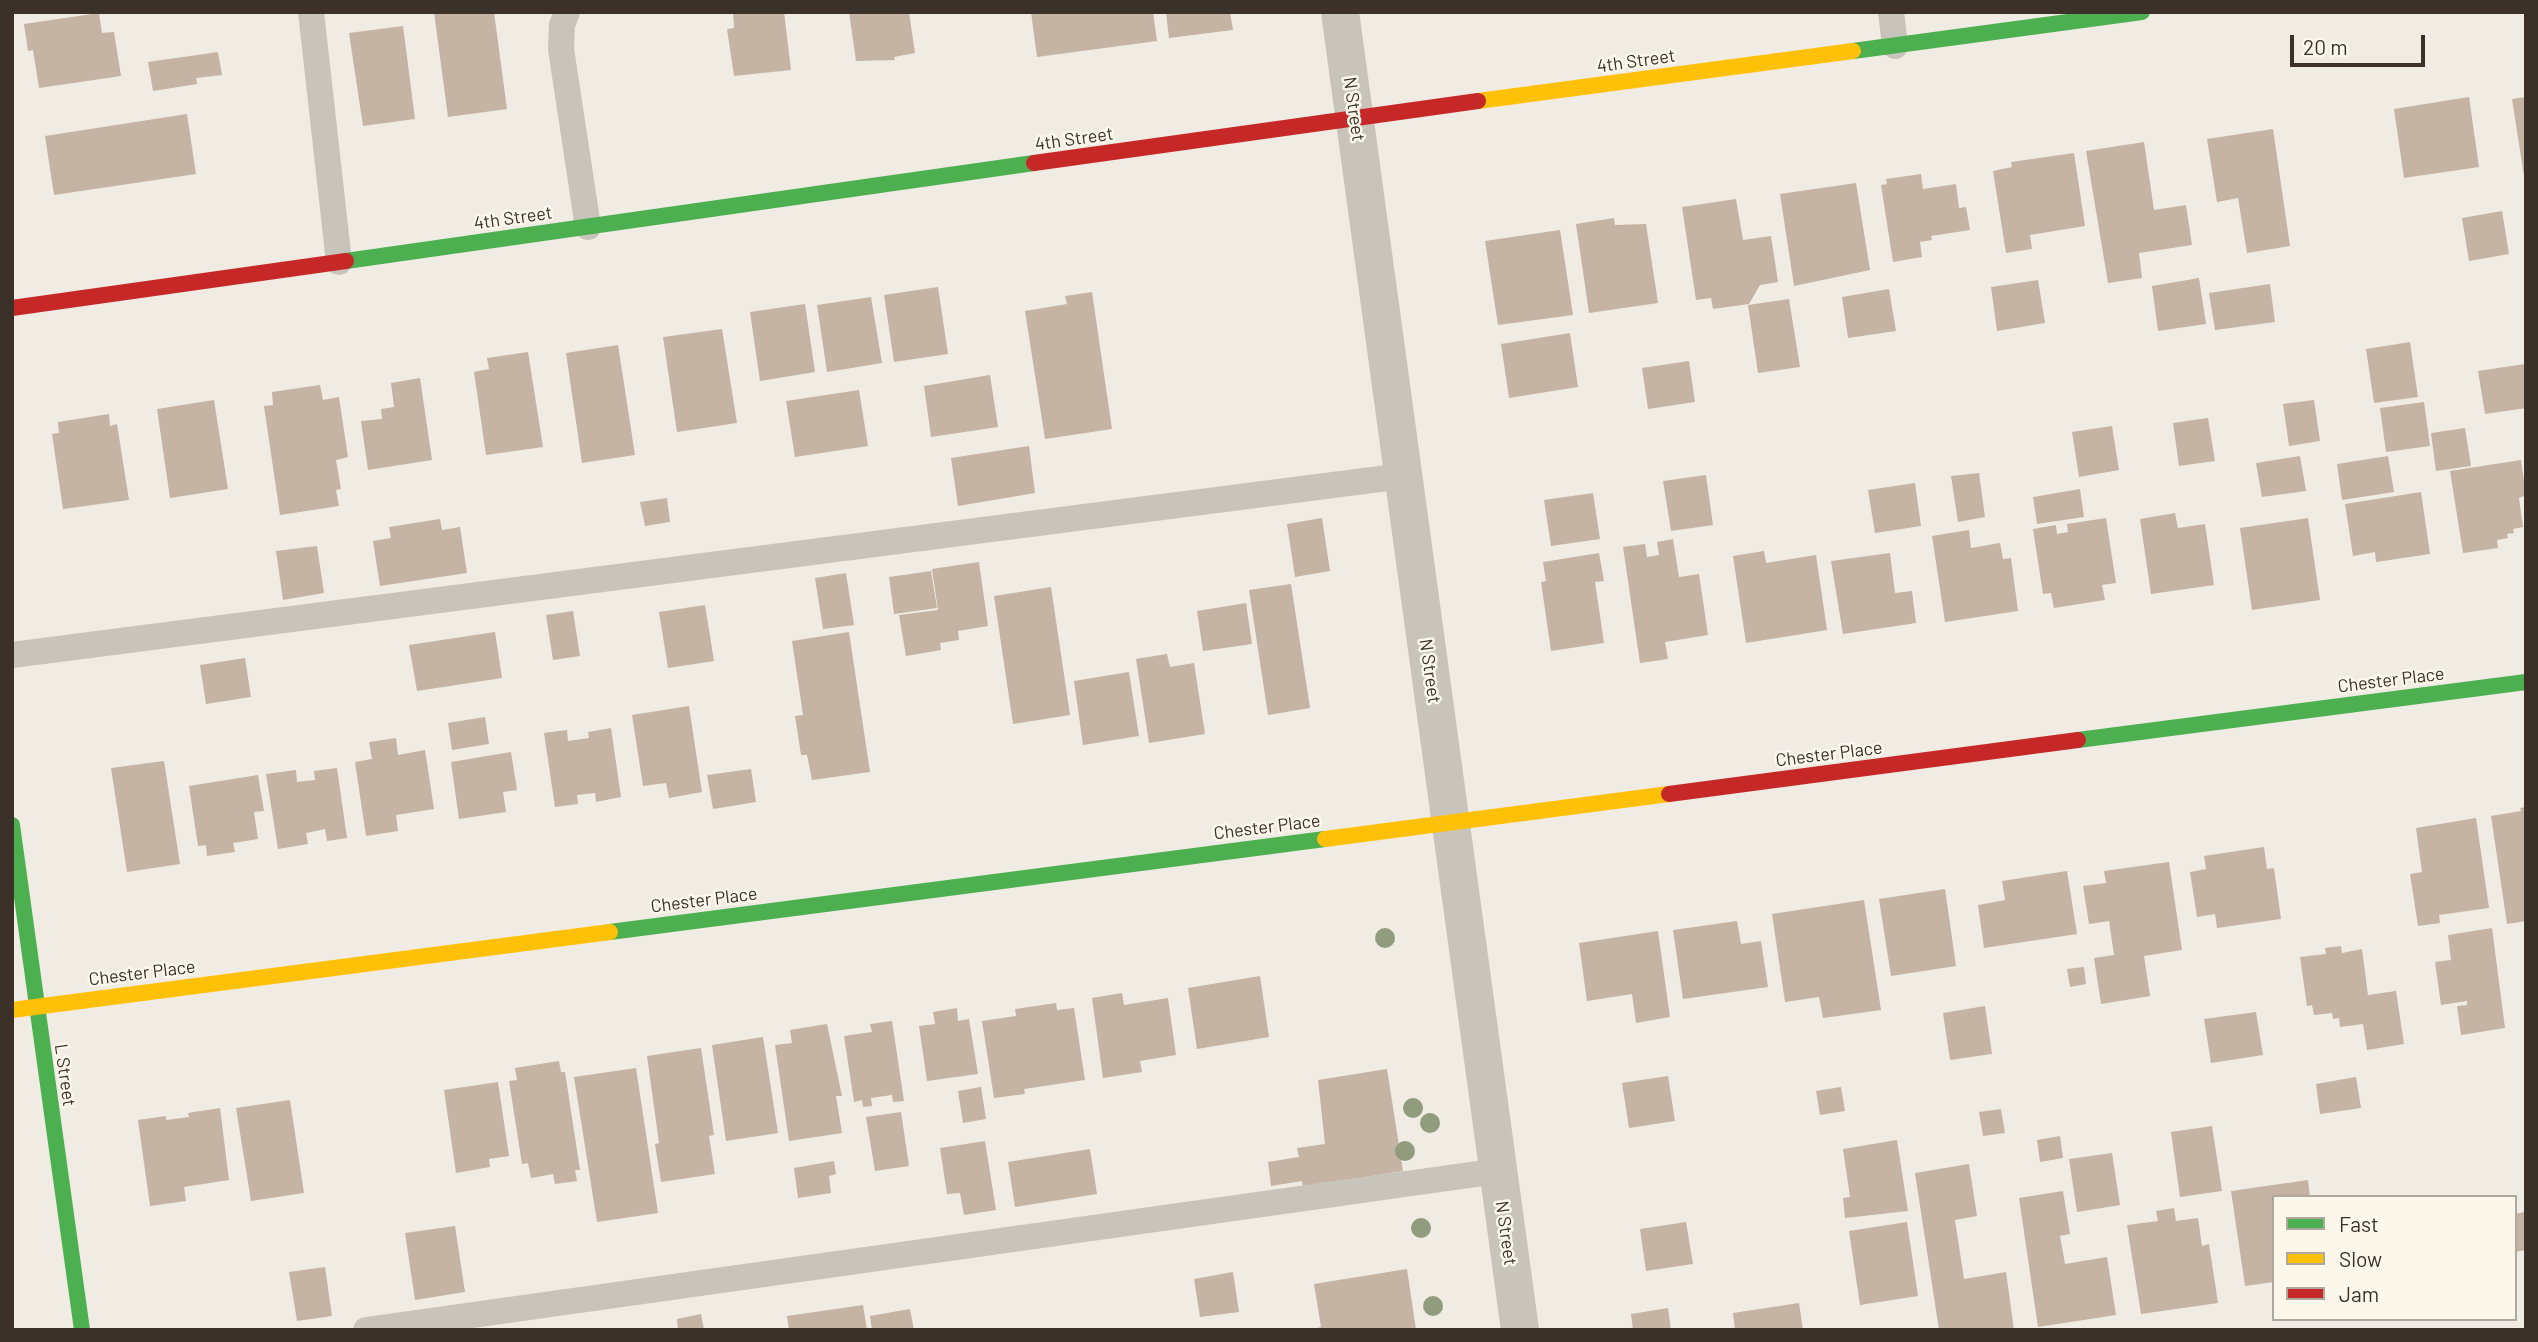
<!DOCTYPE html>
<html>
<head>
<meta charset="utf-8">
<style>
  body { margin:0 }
  #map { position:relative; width:2538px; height:1342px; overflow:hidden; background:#f0ece3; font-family:Barlow,sans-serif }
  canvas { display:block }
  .frame { position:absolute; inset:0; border:14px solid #3b3129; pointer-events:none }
  .legend { position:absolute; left:2272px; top:1195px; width:245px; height:126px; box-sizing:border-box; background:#fbf7eb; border:2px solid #aea89d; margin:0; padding:9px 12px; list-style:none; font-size:21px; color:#3b3129 }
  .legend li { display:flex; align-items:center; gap:14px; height:35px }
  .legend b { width:35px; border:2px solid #aea89d }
  .scale { position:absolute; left:2290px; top:35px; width:135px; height:32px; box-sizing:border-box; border:4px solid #3b3129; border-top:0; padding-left:9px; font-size:21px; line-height:24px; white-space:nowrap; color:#3b3129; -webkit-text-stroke:5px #fbf7eb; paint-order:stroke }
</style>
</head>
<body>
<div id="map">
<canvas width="2538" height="1342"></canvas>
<div class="frame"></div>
<ul class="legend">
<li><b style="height:9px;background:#4caf50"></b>Fast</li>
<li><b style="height:9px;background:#ffc107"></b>Slow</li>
<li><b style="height:9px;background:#c62828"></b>Jam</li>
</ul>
<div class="scale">20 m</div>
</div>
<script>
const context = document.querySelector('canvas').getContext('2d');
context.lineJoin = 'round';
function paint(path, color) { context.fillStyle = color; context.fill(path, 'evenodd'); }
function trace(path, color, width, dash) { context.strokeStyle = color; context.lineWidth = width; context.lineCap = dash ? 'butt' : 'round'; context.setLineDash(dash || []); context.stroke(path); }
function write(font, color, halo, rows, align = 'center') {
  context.font = font + ' Barlow,sans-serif'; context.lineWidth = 5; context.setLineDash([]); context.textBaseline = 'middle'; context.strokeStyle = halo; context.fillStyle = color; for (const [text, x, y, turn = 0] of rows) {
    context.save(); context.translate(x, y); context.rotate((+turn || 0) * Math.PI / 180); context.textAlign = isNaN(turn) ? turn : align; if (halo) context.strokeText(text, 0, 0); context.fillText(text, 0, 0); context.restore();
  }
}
const building = new Path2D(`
  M434,12H494L507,109L448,117Z
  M733,12H784L791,70L734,76L727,29L734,28Z
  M849,12H909L915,53L894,57L895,60L856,61Z
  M1031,12H1153L1157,41L1037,57Z
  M1166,12H1230L1233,30L1169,38Z
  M99,13L102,33L114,32L121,76L39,88L33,50L28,51L24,24Z
  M403,26L415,119L363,126L349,33Z
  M218,52L222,75L196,78L197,84L153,91L148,62Z
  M2469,97L2479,167L2404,178L2394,109Z
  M2526,97V176H2524L2512,99Z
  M187,114L196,174L54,195L45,136Z
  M2273,129L2290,246L2247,253L2238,198L2217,202L2207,139Z
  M2144,142L2154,210L2186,205L2192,245L2139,253L2142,278L2108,283L2086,151Z
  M2074,153L2085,226L2030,235L2032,249L2006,253L1993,171L2012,167L2011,162Z
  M1921,174L1923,189L1956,184L1959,208L1966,207L1970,230L1931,236L1932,240L1920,242L1922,257L1893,262L1881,185L1887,184L1886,179Z
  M1856,183L1870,270L1794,286L1780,194Z
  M1736,199L1743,240L1771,236L1778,282L1760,285L1749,304L1713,309L1711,298L1696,300L1682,207Z
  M2502,211L2509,254L2469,261L2462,218Z
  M1614,218L1615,225L1646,224L1658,303L1589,313L1576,224Z
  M1560,230L1573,315L1498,325L1485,241Z
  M2199,278L2206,324L2158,331L2152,286Z
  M2038,280L2045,323L1997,331L1991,287Z
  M2270,284L2275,322L2215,330L2209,293Z
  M938,287L948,354L894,362L884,295Z
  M1889,289L1896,331L1848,338L1842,297Z
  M1092,292L1112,429L1045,439L1025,311L1067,304L1065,296Z
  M871,297L882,363L827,372L817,305Z
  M1789,299L1800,367L1758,373L1748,305Z
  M805,304L815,372L760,381L750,312Z
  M722,329L737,423L677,432L663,337Z
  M1570,333L1578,387L1509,398L1501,344Z
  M2410,342L2418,397L2374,403L2366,349Z
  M618,345L635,455L582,463L566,353Z
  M528,352L543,447L486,455L474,372L489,369L487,358Z
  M1689,361L1695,402L1648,409L1642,368Z
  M2525,364L2526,408L2485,414L2478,371Z
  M990,375L998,427L931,437L924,386Z
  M420,378L432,460L368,470L361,421L382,419L381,409L394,407L391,383Z
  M320,385L323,400L339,397L348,457L336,460L341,489L336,490L339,506L280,515L264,406L273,405L272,392Z
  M859,390L868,446L795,457L786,401Z
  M214,400L228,489L170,498L157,409Z
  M2314,400L2320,441L2289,446L2283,404Z
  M2424,402L2430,446L2386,452L2380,408Z
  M109,414L110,426L117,424L129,500L63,509L52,434L59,433L58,422Z
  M2208,418L2215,461L2179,466L2173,423Z
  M2112,426L2119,470L2079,477L2072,432Z
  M2465,428L2471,466L2436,471L2431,433Z
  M1029,446L1035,493L958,506L951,458Z
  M2300,456L2306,491L2262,497L2256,463Z
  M2388,456L2394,492L2342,500L2337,464Z
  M2521,460L2526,495L2519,498L2523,527L2513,529L2514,533L2507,534L2508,538L2497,540L2498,548L2463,553L2450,471Z
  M1979,473L1985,517L1958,522L1951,476Z
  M1706,475L1713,525L1671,531L1663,481Z
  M1915,483L1921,526L1875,533L1868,490Z
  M2080,489L2084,517L2037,524L2033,497Z
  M2421,492L2430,554L2376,562L2375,552L2353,556L2345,504Z
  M1593,493L1600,539L1551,546L1544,500Z
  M667,498L670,522L645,526L640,502Z
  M2175,513L2178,528L2205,524L2214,585L2151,594L2140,519Z
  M1322,518L1330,571L1295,577L1287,524Z
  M2106,518L2116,583L2102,585L2105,600L2054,608L2051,593L2043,594L2033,529L2056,525L2057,534L2068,532L2067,524Z
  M2308,518L2320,600L2252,610L2240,528Z
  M440,519L442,530L460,527L467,573L380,586L373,541L391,538L389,527Z
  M1969,530L1971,548L2000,543L2003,559L2011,558L2018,611L1945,622L1932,536Z
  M1673,539L1679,577L1699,574L1708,635L1665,642L1668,659L1640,663L1623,547L1645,544L1647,557L1659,555L1657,542Z
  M317,546L324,593L283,600L276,551Z
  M1764,551L1766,563L1816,555L1827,630L1746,643L1733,556Z
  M1599,553L1604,581L1595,582L1604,643L1551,651L1541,582L1546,581L1543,562Z
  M1890,553L1895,593L1912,591L1916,623L1843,634L1831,561Z
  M979,562L988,626L958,631L959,640L940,643L941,650L906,656L899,615L938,610L932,569Z
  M931,571L937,608L894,614L889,577Z
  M846,573L854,625L823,629L815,578Z
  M1291,584L1310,708L1268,715L1249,590Z
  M1051,587L1070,715L1013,724L994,596Z
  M1246,603L1252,644L1203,651L1197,611Z
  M705,605L714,661L668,668L659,612Z
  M573,611L580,656L553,660L546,615Z
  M495,632L502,678L417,691L409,645Z
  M849,632L870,772L812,780L807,755H801L795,716L803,715L792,641Z
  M1167,654L1170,667L1194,663L1205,734L1149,743L1136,659Z
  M245,658L251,697L206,704L200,665Z
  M1129,672L1139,736L1083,745L1074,681Z
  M689,706L702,792L669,798L666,783L643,786L632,715Z
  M485,717L489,744L452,750L448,723Z
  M611,728L621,797L596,802L595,793L577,795L578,804L555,807L544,733L567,730L568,741L589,738L588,732Z
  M396,738L398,755L425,750L434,809L396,815L398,831L366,836L355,762L372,759L369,742Z
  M511,752L517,790L503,792L506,812L459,819L451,762Z
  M164,761L180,864L127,872L111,768Z
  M337,768L347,838L327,841L325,829L306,833L308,844L278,849L266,774L296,770L297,782L315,780L314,771Z
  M751,769L756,802L713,809L707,775Z
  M258,775L264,811L254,812L258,839L233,843L235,852L207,856L206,845L198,846L189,786Z
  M2526,807V921L2507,924L2491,816L2521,811L2520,808Z
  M2476,818L2489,908L2439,915L2440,923L2418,926L2410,874L2422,872L2416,828Z
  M2264,847L2267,869L2274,868L2281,919L2217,928L2215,914L2197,917L2190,872L2206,869L2204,856Z
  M2169,862L2182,950L2144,956L2150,996L2101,1004L2094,958L2114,955L2109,921L2089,924L2083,886L2106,883L2104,871Z
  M2067,871L2077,934L1984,948L1978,905L2005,900L2002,881Z
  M1945,889L1956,966L1891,976L1879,899Z
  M1864,900L1881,1010L1823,1018L1819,997L1785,1002L1772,914Z
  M1737,921L1741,944L1761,941L1768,987L1683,999L1673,930Z
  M2492,928L2505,1028L2461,1035L2457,1006L2467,1005V1001L2441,1005L2435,962L2451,960L2448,935Z
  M1658,931L1670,1017L1636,1023L1632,994L1587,1001L1579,943Z
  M2341,946L2342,953L2362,949L2368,995L2396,991L2404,1044L2367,1050L2363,1024L2340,1027L2339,1018L2333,1019L2332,1013L2314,1015L2312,1005L2307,1006L2300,957L2326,954L2325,948Z
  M2084,967L2086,984L2070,987L2067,969Z
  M1260,976L1269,1037L1197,1049L1188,988Z
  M1122,993L1124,1005L1168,998L1176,1055L1140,1061L1142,1072L1103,1078L1092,998Z
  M1056,1003L1057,1010L1074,1008L1085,1080L1024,1089L1025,1094L994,1098L982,1021L1016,1016L1015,1009Z
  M1985,1006L1992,1054L1950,1060L1943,1013Z
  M957,1008L958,1021L969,1019L978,1074L927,1081L919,1026L935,1024L933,1012Z
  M2256,1012L2263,1055L2211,1063L2204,1019Z
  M892,1021L904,1101L893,1102L892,1095L871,1098L872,1106L863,1107L862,1100L854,1102L844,1036L872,1032L870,1024Z
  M827,1024L842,1096H836L842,1133L789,1141L775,1045L792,1043L790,1030Z
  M763,1037L778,1133L726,1141L712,1045Z
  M701,1048L714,1135L709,1136L715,1174L661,1182L655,1144L659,1143L647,1056Z
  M559,1061L561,1072H565L580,1170H575L577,1181L555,1184L553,1174L531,1178L528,1163L522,1164L509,1081L517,1080L515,1068Z
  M636,1068L658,1213L597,1222L574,1077Z
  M1387,1069L1403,1171L1303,1187L1302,1181L1271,1186L1268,1162L1299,1157L1297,1148L1325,1144L1318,1080Z
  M1668,1076L1675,1121L1629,1128L1622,1083Z
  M2356,1077L2361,1108L2320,1114L2316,1084Z
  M498,1082L509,1156L489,1159L490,1167L456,1173L444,1090Z
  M981,1087L986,1119L963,1123L958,1091Z
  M1841,1087L1845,1111L1820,1115L1816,1091Z
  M290,1100L304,1193L251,1201L236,1108Z
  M220,1108L229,1180L184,1187L186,1201L150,1206L138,1120L166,1116V1120L189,1117L188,1113Z
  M2001,1109L2005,1133L1983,1136L1979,1112Z
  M901,1112L909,1166L875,1171L866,1117Z
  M2212,1126L2222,1191L2180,1197L2171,1132Z
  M2060,1136L2063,1158L2040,1162L2037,1140Z
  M1897,1140L1908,1211L1845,1218L1843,1198L1850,1197L1843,1149Z
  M985,1141L996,1210L964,1215L960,1193L947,1194L940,1148Z
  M1090,1149L1097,1194L1015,1207L1008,1162Z
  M2112,1153L2120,1205L2077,1212L2069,1159Z
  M834,1161L836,1174L829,1176L831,1193L798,1198L794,1168Z
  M1969,1164L1977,1216L1955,1220L1964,1279L2006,1272L2014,1330H1939L1915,1173Z
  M2308,1180L2310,1197H2274V1282L2245,1286L2231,1191Z
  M2063,1191L2070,1234L2060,1236L2065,1264L2107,1257L2116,1315L2038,1327L2019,1198Z
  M2174,1208L2176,1221L2198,1218L2202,1246L2209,1244L2218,1303L2141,1314L2127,1225L2158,1221L2156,1211Z
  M2524,1212L2526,1250L2515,1252V1214Z
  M1686,1222L1693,1264L1646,1271L1640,1229Z
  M1907,1222L1918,1296L1860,1305L1849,1231Z
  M455,1226L465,1292L415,1300L405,1233Z
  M325,1267L332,1316L297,1321L289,1272Z
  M1407,1269L1416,1330H1310L1321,1327L1314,1284Z
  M1233,1272L1239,1312L1200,1317L1194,1279Z
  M1799,1303L1803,1330H1735L1733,1313Z
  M863,1305L867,1330H789L787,1316Z
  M1668,1308L1671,1330H1633L1631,1314Z
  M910,1309L914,1330H872L870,1316Z
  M701,1314L704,1330H678L677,1319Z`);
const lane = new Path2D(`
  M311,12L339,262
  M567,12L562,25L561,49L588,227
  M1891,12L1895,46
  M12,655L1403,476
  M366,1330L1498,1171`);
const street = new Path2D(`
  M1340,12L1520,1330`);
const fast = new Path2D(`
  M1853,51L2142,12
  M346,261L1034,163
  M2078,740L2526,682
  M12,825L82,1330
  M610,932L1325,839`);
const slow = new Path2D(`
  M1478,101L1853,51
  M1325,839L1669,794
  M12,1010L610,932`);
const jam = new Path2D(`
  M1034,163L1478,101
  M12,308L346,261
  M1669,794L2078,740`);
const trees = [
  [1385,938],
  [1413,1108],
  [1430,1123],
  [1405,1151],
  [1421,1228],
  [1433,1306]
];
const streetNames = [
  ["4th Street",1636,61,-8],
  ["N Street",1354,109,82],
  ["4th Street",1074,139,-8],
  ["4th Street",513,218,-8],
  ["N Street",1430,671,82],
  ["Chester Place",2391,680,-7],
  ["Chester Place",1829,754,-7],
  ["Chester Place",1267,827,-7],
  ["Chester Place",704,900,-7],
  ["Chester Place",142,973,-7],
  ["L Street",65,1075,82],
  ["N Street",1506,1233,82]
];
paint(building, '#c5b3a3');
trace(lane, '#c9c4bb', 26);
trace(street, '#c9c4bb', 38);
trace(fast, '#4caf50', 16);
trace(slow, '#ffc107', 16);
trace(jam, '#c62828', 16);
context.fillStyle = '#909c7d';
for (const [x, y] of trees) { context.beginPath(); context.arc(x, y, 10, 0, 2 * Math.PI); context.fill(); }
write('18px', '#3b3129', '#fbf7eb', streetNames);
</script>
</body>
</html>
